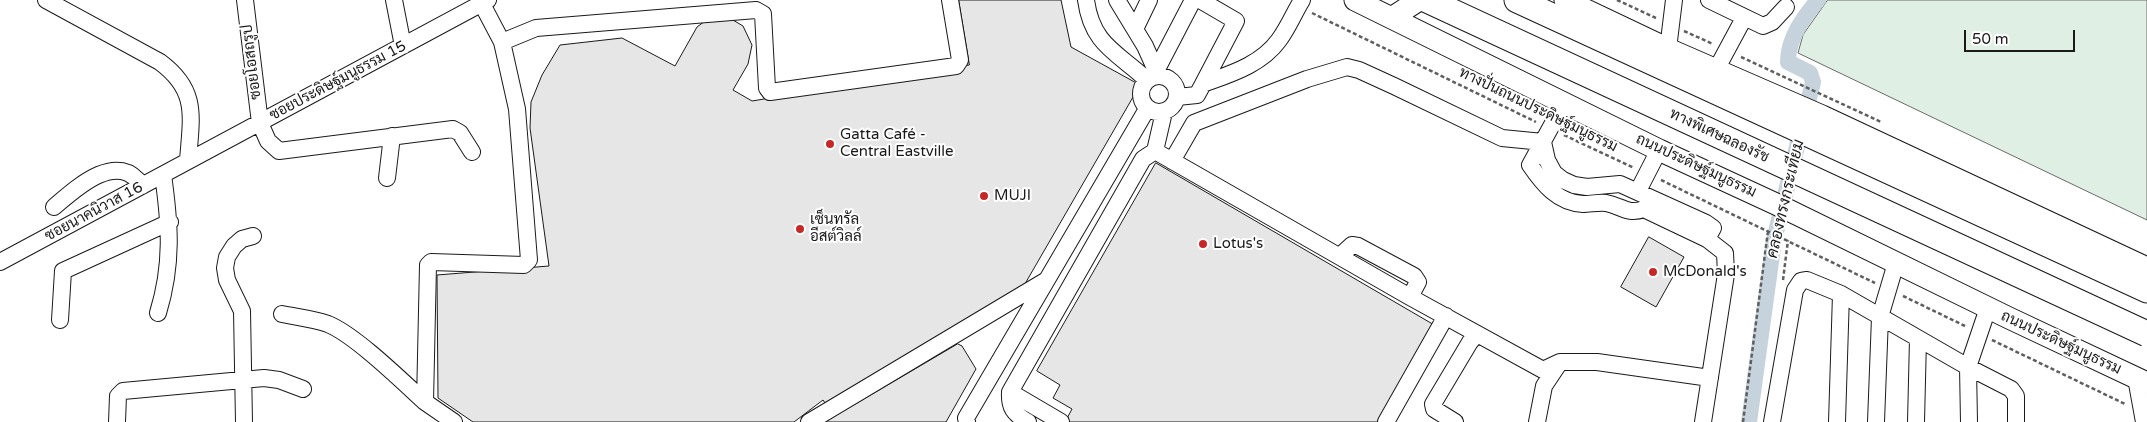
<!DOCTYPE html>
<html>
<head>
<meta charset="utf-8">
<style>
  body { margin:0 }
  #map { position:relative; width:2147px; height:422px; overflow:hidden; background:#fff; font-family:"Varela Round",sans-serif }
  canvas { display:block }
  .scale { position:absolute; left:1964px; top:30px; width:111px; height:22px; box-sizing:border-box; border:2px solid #1a1a1a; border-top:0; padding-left:6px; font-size:15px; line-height:18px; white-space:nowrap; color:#1a1a1a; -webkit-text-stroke:4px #fff; paint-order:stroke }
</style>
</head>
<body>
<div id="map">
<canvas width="2147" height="422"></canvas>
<div class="scale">50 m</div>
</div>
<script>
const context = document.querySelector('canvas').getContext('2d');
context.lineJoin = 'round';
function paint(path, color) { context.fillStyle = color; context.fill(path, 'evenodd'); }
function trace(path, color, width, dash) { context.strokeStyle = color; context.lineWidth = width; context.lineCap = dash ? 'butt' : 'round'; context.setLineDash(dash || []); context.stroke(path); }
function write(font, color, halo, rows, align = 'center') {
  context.font = font + ' "Varela Round",Sarabun,sans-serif'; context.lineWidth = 4; context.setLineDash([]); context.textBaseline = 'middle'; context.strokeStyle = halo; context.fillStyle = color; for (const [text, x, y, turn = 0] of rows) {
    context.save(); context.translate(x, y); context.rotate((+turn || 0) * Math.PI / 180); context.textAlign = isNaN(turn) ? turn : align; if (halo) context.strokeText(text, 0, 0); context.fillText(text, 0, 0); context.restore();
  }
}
const green = new Path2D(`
  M1828,0H2147V220L1798,53L1803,35Z`);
const canal = new Path2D(`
  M1749,422L1774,240L1813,82L1810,73L1788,62C1788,38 1803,18 1818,0`);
const building = new Path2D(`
  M959,0H1061L1071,47L1140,85L1022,289L827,406L823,400L794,422H473L438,398L437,275L549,266L530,128L531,102L542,75L560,45L622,38L675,66L697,27L705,21L728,17L743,26L752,45L748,64L733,90L752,101L969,65Z
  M1156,163L1436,326L1381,422H1065L1072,409L1053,398L1060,385L1037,371Z
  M1649,237L1684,257L1656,307L1621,287Z
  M958,344L962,346L976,369L946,422H825Z`);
const path = new Path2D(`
  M1617,0L1656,18
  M1312,13L1536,122
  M1684,31L1713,44
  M1741,57L1881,122
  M1564,135L1634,168
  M1661,180L1875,283
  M1783,280L1788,240
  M1903,296L1965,326
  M1992,340L2125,404
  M1743,422L1768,231`);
const minor = new Path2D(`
  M46,0L160,62C199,91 191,117 188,161
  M245,0L260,123L268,141L279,151L453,129L460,133L472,152
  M394,0L403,46
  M1086,0C1092,45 1117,52 1147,80
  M1117,0L1145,46L1158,75
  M1200,0L1236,21L1203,84
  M1709,0L1763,26L1772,22L1786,7
  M1135,29L1149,0
  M502,42L536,28L756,10L763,14L767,88L770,92L956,66L960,60L950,0
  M1668,49L1674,0
  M1716,70L1744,18
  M1156,71L1193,0
  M1141 94a18 18 0 1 1 36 0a18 18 0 1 1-36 0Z
  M1177,97L1197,95L1203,84C1230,74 1261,65 1279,40C1288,28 1294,13 1302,0
  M1564,103L1530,165C1543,184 1558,203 1583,204C1590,204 1599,202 1606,203C1622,206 1627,215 1644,209L1707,239L1725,253L1726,274L1703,422
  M1543,142L1547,160L1554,173L1563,180L1574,185L1587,187L1620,184L1706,223L1713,228L1707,239
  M1155,151L1410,297L1543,370L1560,362H1597L1710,378
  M1172,161L1194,123L1307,79L1347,67L1359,70L1394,86L1502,138L1543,142
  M387,178L392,136
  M1638,191L1659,150
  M54,207C76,188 118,149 142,186
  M1340,256L1352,245L1358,246L1414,276L1418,282L1410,297
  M0,262L488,0
  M158,313C173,264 170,224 163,175
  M282,314C297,317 314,319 328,324C355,335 402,381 425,402
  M60,320L63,271L170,222
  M2136,378L2144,422
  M1010,392L1061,422
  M117,422L118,396L123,391L264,378L279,380L303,389
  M244,422L242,311L227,280L225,268L227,257L234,246L242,239L253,236
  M454,422L425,402L428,265L431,262L524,265L529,260L517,109L502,42L482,4
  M809,422L1045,281
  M967,422L966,418L1147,109
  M1028,422C1014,414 1009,408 1010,392L1143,159L1155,151L1164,112
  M1386,422L1446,316
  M1455,422L1434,409L1433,404L1470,342L1477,334
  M1537,422L1544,386L1560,362
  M1772,422L1795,290L1801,281L1807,280L1841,294L1968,367L2011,389L2016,396V422
  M1837,422L1841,294
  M1876,422L1880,317L1896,263
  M1916,422L1918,339
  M1969,422L1968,367L1988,308`);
const major = new Path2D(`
  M1355,0L1659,150L1778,205L2009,318L2147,383
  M1565,0L1668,49L1822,116L2147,268
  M1393,17L1419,0`);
const highway = new Path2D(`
  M1517,0L2147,290`);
const highwayBridge = new Path2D(`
  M1427,0L2147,334`);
const markers = [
  [830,144,5,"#c62828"],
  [984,196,5,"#c62828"],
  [800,229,5,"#c62828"],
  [1203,244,5,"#c62828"],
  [1653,272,5,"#c62828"]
];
const streetNames = [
  ["ซอยโอสถรูป",252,62,-97],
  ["ซอยประดิษฐ์มนูธรรม 15",338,81,-28],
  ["ทางปั่นถนนประดิษฐ์มนูธรรม",1538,110,26],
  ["ทางพิเศษฉลองรัช",1719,136,25],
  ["ถนนประดิษฐ์มนูธรรม",1696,166,25],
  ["ซอยนาคนิวาส 16",94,212,-28],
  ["ถนนประดิษฐ์มนูธรรม",2061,343,25]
];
const poiNames = [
  ["Gatta Café -",840,135],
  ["Central Eastville",840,152],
  ["MUJI",994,196],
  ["เซ็นทรัล",810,220],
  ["อีสต์วิลล์",810,237],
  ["Lotus's",1213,244],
  ["McDonald's",1663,272]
];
const waterNames = [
  ["คลองทรงกระเทียม",1786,199,-77]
];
paint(green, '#e0efe3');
trace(green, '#6a6a6a', 1);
trace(canal, '#c6d2dc', 16);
paint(building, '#e6e6e6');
trace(building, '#1a1a1a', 1);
trace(minor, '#1a1a1a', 18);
trace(major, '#1a1a1a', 23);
trace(highway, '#1a1a1a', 27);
trace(path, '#5f5f5f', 2.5, [4, 2.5]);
trace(minor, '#fff', 16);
trace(major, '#fff', 21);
trace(highway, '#fff', 25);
trace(highwayBridge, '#1a1a1a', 27, []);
trace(highwayBridge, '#fff', 25);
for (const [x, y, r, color] of markers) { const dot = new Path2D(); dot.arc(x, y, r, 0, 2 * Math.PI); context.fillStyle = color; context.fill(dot); trace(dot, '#fff', 2); }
write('15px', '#1a1a1a', '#fff', streetNames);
write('15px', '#1a1a1a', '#fff', poiNames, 'left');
write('italic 16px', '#1a1a1a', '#fff', waterNames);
</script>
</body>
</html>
